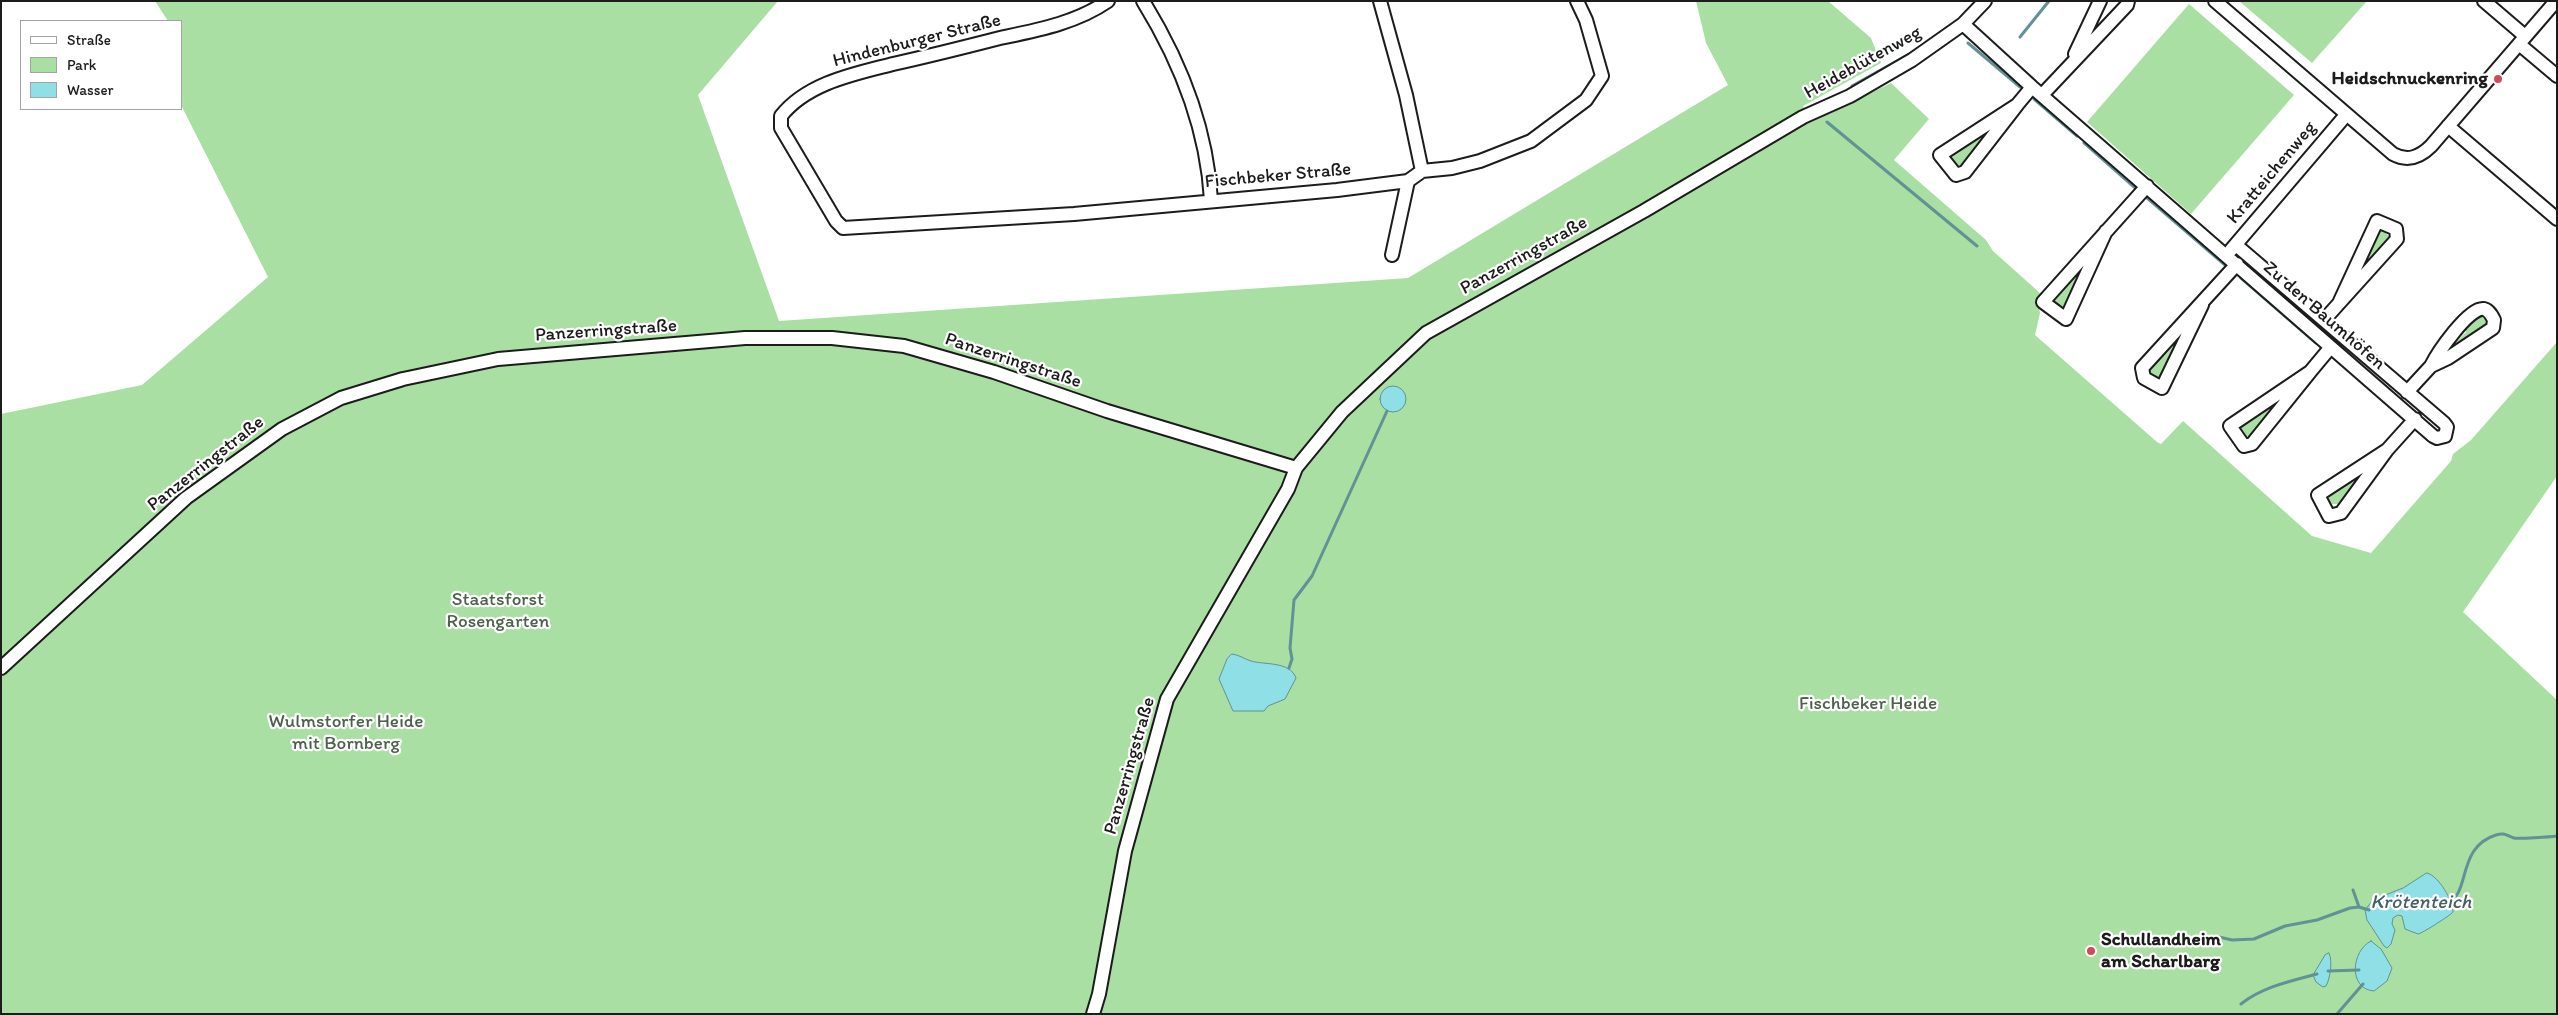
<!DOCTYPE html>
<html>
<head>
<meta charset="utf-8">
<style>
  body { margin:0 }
  #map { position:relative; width:2558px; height:1015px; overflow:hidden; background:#fff; font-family:Itim,sans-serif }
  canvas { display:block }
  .frame { position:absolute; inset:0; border:2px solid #1c1c1c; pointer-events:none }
  .legend { position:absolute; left:20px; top:20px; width:162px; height:90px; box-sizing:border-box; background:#fff; border:1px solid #a4a4a4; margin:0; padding:6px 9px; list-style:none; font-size:15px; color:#1c1c1c }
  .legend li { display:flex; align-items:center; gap:10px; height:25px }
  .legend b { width:25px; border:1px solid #a4a4a4 }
</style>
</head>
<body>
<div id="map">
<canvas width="2558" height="1015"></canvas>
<div class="frame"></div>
<ul class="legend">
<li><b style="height:6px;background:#fff"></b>Straße</li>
<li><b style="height:14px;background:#a9dfa2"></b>Park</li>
<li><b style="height:14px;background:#8fe0e6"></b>Wasser</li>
</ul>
</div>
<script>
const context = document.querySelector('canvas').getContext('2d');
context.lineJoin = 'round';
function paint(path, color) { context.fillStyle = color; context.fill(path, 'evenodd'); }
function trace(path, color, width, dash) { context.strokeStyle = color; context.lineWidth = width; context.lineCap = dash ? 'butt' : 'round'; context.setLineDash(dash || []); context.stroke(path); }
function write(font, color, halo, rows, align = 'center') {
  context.font = font + ' Itim,sans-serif'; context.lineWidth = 4.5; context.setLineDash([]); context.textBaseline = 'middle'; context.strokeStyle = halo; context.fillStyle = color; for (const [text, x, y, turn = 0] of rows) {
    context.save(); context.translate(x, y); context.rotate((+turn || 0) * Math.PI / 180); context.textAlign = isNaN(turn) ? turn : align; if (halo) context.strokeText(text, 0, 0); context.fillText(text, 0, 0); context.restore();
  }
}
const green = new Path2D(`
  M155,1H778L698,95L779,321L1408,278L1728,85L1706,43L1696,1H1828L1871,38L1881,63L1803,106L1811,122L1891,83L1929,119L1894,160L1986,240L1993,251L2041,294L2037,299L2040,313L2035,335L2157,442L2161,444L2183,421L2312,536L2371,553L2451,461L2453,454L2471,440L2557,342V476L2463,612L2557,700V1014H1V414L142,385L268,277L181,105V21H168ZM1384,363L1389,366C1352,402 1307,440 1288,489L1167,699L1126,850L1120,851L1163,698L1284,486L1298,456L1339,408Z
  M2239,1H2367L2312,63Z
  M2189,4L2294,95L2191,214L2087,122Z
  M1994,124L1973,151L1975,153L1962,166L1956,165L1951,155Z
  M2382,230L2389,236L2390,242L2380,254L2376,253L2358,272L2360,276L2355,281L2352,278L2376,232Z
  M2091,258L2067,304L2062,306L2053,301L2052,297L2068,284Z
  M2482,314L2489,324L2445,356L2448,350L2466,332L2465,327L2476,315Z
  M2188,331L2160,378L2150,373L2149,368L2160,354L2164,356Z
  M2283,394L2262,421L2264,424L2252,436H2246L2239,425Z
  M2366,470L2349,489L2351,492L2339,504H2332L2327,496Z`);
const water = new Path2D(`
  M1380 399a13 13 0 1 1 26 0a13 13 0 1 1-26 0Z
  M1232,654C1240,655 1244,659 1251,661C1264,665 1290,661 1296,678L1285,699L1268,706L1264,711H1233L1219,679L1227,659Z
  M2427,873C2439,876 2453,901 2453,912C2451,915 2421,934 2418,934L2405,929L2402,916L2398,915L2393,918L2392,924L2395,930L2391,944L2387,948L2384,946L2367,920L2365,910L2373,900L2403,888Z
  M2371,941L2381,949L2392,968L2387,981L2374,991C2348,989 2351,951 2371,941Z
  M2329,953C2333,961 2330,979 2326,986L2323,987L2316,982L2313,975L2325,955Z`);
const stream = new Path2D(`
  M2020,37L2049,1
  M1968,43L2020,87
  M1852,86L1913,52
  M2034,99L2077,136
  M1827,122L1977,246
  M2084,143L2135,188
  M2146,197L2225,265
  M2241,278L2316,343
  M1289,668L1292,659L1290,648L1294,600L1312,576L1387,411
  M2353,890L2359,907
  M2447,903C2471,895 2456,847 2496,835C2505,832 2507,836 2514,838C2519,839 2550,837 2557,836
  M2219,937L2232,940L2254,939L2285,926L2317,920L2350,908L2359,907L2369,910
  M2328,971L2359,970
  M2241,1004C2262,987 2291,981 2317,974
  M2337,1014L2363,984`);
const minor = new Path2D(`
  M1108,1C1076,23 1038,30 1000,38C965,47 929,56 893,64C854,74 807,83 781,116V128L836,221L843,228L1074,214L1337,190L1408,181L1422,171L1452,168L1480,161L1531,141L1586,100L1602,76L1586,20L1577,1
  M1143,1C1180,61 1207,129 1211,200
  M1380,1L1406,95L1422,171
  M2215,1L2393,154C2408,162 2420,157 2431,146L2556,1
  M2484,1L2525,36
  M1963,24L2032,87L2433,436L2437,438L2445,436L2447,427L2444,423L2236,245
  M2519,44L2557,76
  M2075,54L2100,1
  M2042,95L2127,5L2128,1
  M2017,105L1965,172L1956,175L1940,155L2017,105L2032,87
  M2448,126L2557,219
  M2106,231L2066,319L2043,302L2147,186
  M2231,250L2346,115
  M1392,255L1408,181
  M2202,305L2162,388L2144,378L2142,368L2237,264
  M2324,320L2397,239L2396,229L2377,221L2340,301
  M2310,372L2252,444L2244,446L2230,426L2310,372L2330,348
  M2407,392L2431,366L2448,358L2493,328L2494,320C2492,316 2489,310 2484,309C2469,306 2437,354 2431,366
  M2387,450L2341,513L2329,516L2318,495L2387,450L2415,419
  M1,668L186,498L282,429L341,398L403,379L498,359L745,338H832L904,346L994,372L1107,411L1296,468
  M1093,1014L1099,994L1125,851L1167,699L1288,489L1296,468L1342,412L1426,333L1644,211L1803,117L1850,96L1912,60L1963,24L1985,1`);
const markers = [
  [2498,79,5,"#d1495b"],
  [2091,951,5,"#d1495b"]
];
const streetNames = [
  ["Hindenburger Straße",917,41,-14],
  ["Heideblütenweg",1863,63,-29],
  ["Kratteichenweg",2272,173,-50],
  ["Fischbeker Straße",1278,176,-5],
  ["Panzerringstraße",1524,256,-29],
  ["Zu den Baumhöfen",2324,316,41],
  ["Panzerringstraße",606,331,-4],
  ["Panzerringstraße",1013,361,18],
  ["Panzerringstraße",206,464,-38],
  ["Panzerringstraße",1130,766,-74]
];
const poiNames = [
  ["Heidschnuckenring",2488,79],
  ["Schullandheim",2101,940,"left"],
  ["am Scharlbarg",2101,962,"left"]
];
const parkNames = [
  ["Staatsforst",498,600],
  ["Rosengarten",498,622],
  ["Fischbeker Heide",1868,704],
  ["Wulmstorfer Heide",346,722],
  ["mit Bornberg",346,744]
];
const waterNames = [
  ["Krötenteich",2421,903]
];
paint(green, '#a9dfa2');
paint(water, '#8fe0e6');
trace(water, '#619295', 1);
trace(stream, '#619295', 3);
trace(minor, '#1c1c1c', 16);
trace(minor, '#fff', 12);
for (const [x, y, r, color] of markers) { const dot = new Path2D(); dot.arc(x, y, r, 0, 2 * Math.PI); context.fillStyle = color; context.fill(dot); trace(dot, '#fff', 2); }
write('19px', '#1c1c1c', '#fff', streetNames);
write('bold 19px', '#1c1c1c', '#fff', poiNames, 'right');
write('19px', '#4d604b', '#fff', parkNames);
write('italic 20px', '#446163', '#fff', waterNames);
</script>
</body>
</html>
